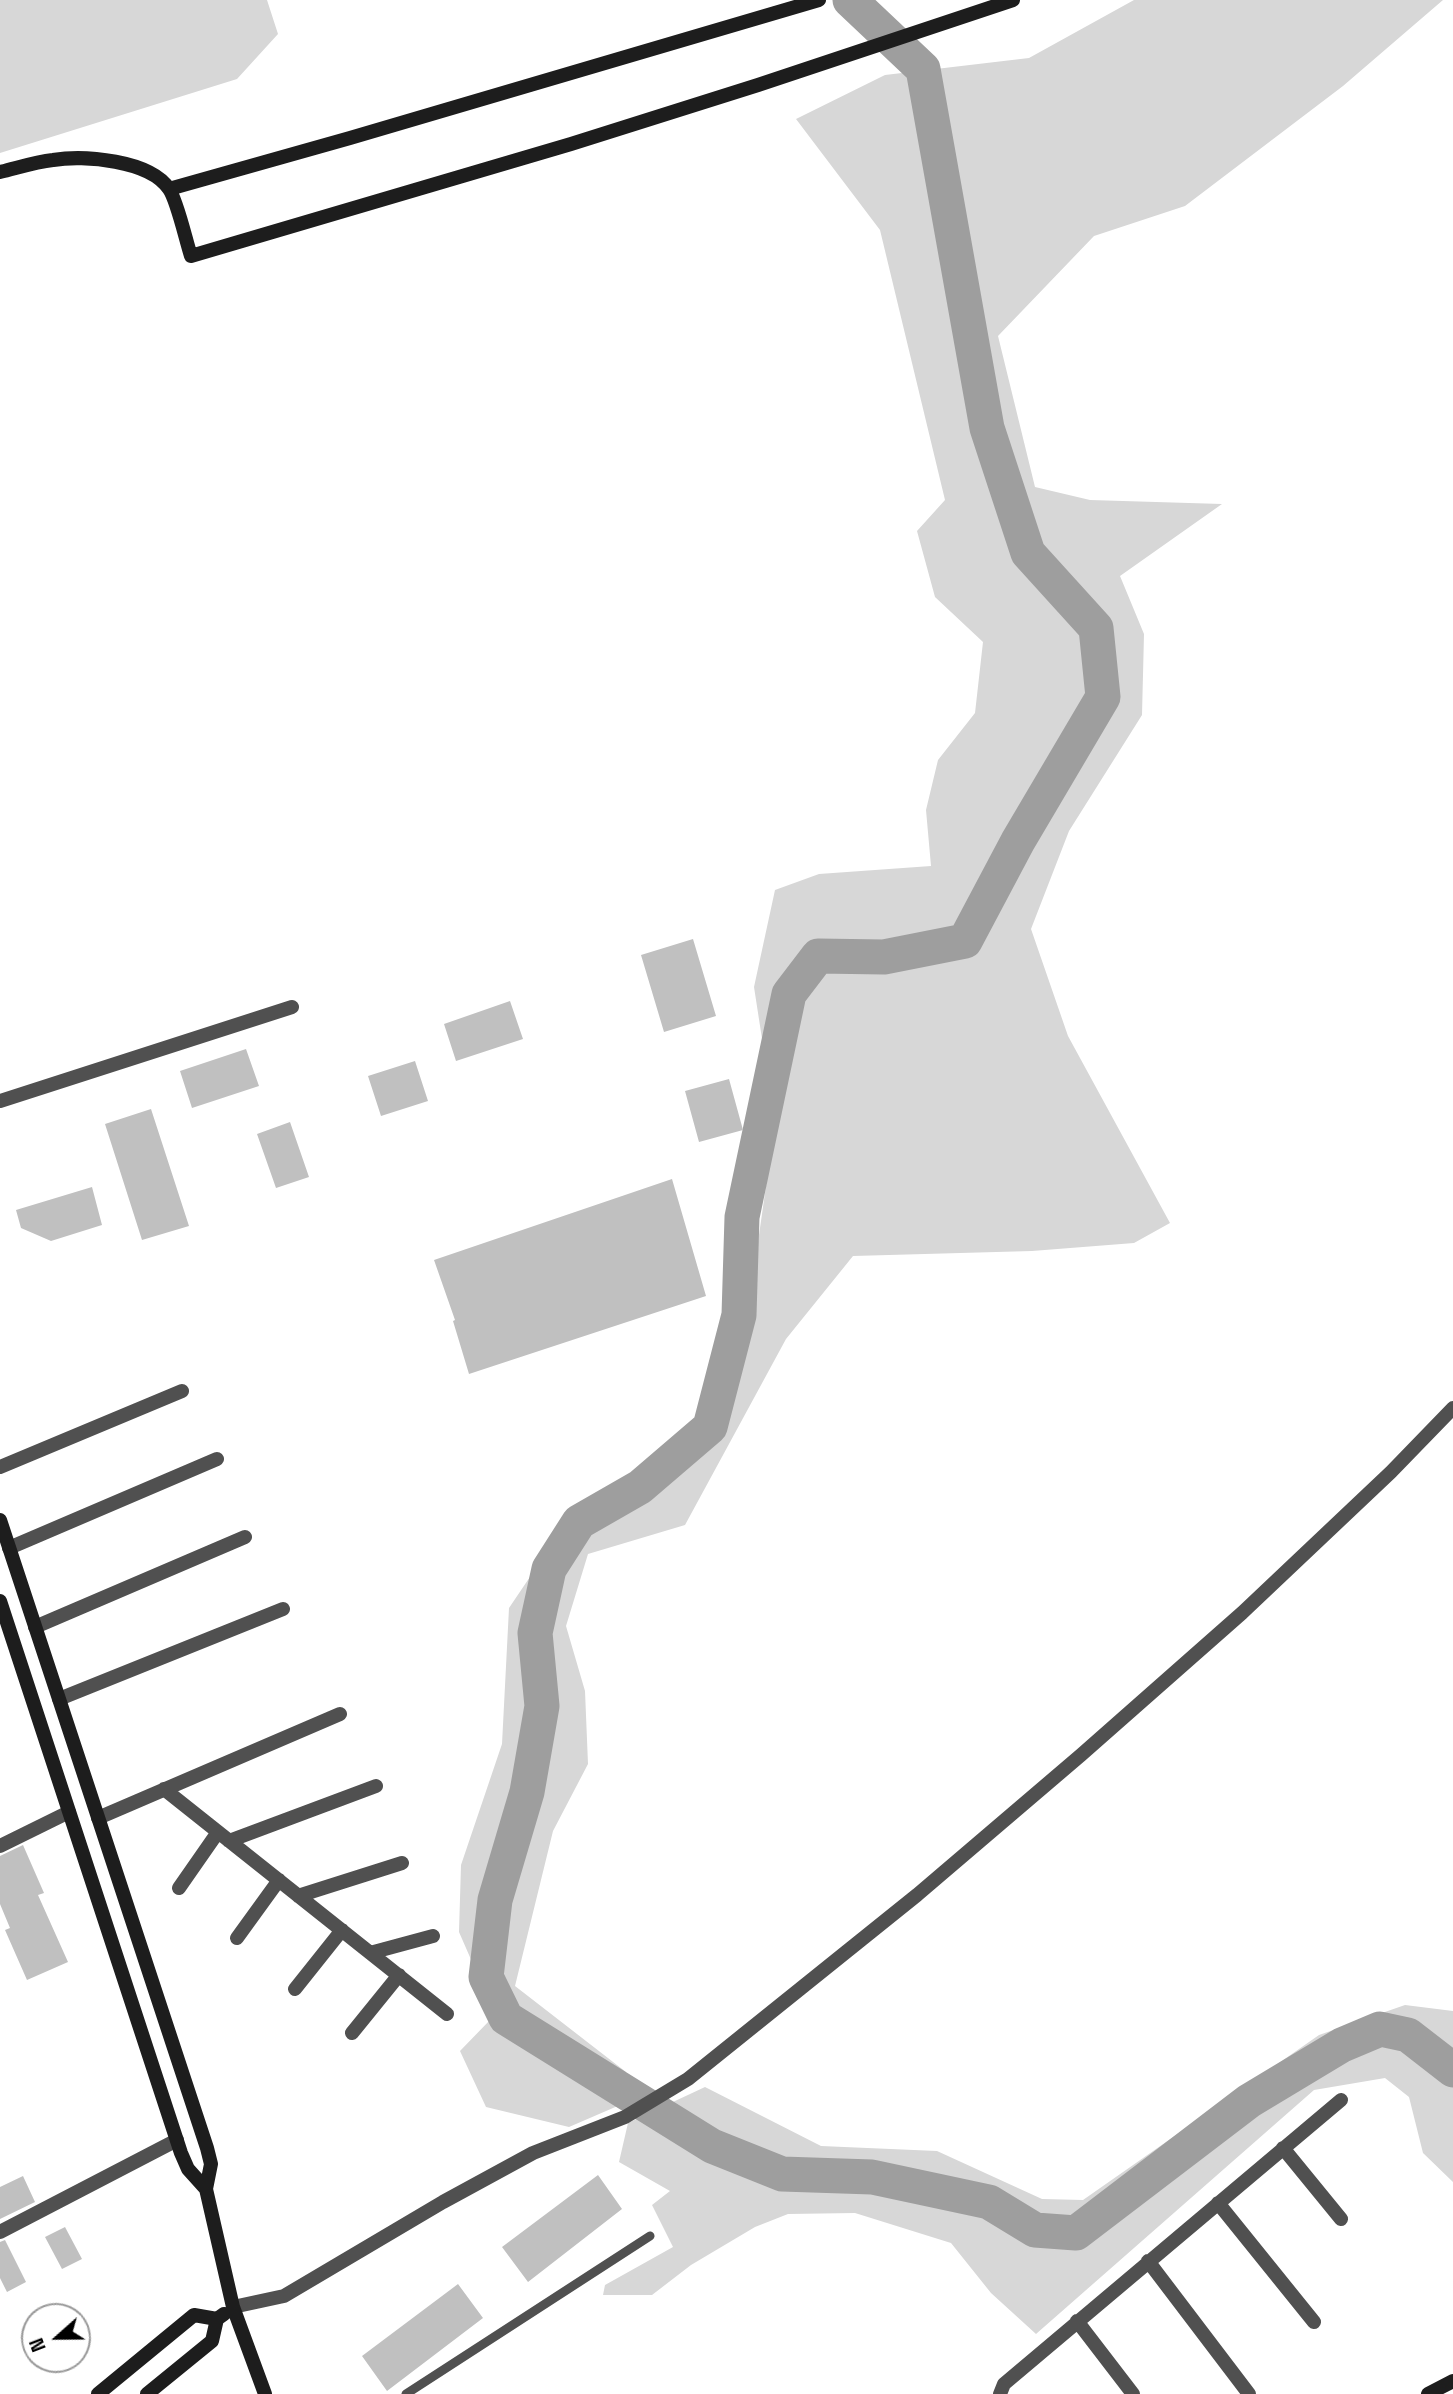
<!DOCTYPE html>
<html>
<head>
<meta charset="utf-8">
<style>
  body { margin:0 }
  #map { position:relative; width:1453px; height:2394px; overflow:hidden; background:#fff; font-family:"Space Grotesk",sans-serif }
  canvas { display:block }
  .north { position:absolute; left:21px; top:2303px; width:70px; height:70px; box-sizing:border-box; background:#fff; border:2px solid #999; border-radius:50%; rotate:249deg; font-size:19px; font-weight:700; line-height:28px; text-align:center; color:#000 }
  .north::after { content:''; display:block; margin:auto; width:24px; height:32px; background:#000; clip-path:polygon(50% 0,100% 100%,50% 72%,0 100%) }
</style>
</head>
<body>
<div id="map">
<canvas width="1453" height="2394"></canvas>
<div class="north">N</div>
</div>
<script>
const context = document.querySelector('canvas').getContext('2d');
context.lineJoin = 'round';
function paint(path, color) { context.fillStyle = color; context.fill(path, 'evenodd'); }
function trace(path, color, width, dash) { context.strokeStyle = color; context.lineWidth = width; context.lineCap = dash ? 'butt' : 'round'; context.setLineDash(dash || []); context.stroke(path); }
const green = new Path2D(`
  M0,0H267L278,34L237,79L0,153Z
  M1134,0H1443L1343,86L1185,206L1094,236L998,336L1035,487L1090,500L1222,504L1120,576L1144,634L1142,715L1069,831L1031,929L1068,1036L1170,1223L1134,1243L1032,1251L853,1256L786,1339L685,1525L588,1554L566,1626L585,1691L588,1764L553,1831L515,1986L626,2072L620,2105L569,2127L486,2107L460,2051L490,2020V2003L459,1932L461,1865L502,1744L509,1608L565,1525L650,1501L716,1434L735,1368L757,1249L775,1123L754,987L775,890L819,874L931,866L926,810L938,760L975,713L983,642L935,597L917,531L945,500L880,230L796,119L885,75L1029,58Z
  M1405,2005L1453,2011V2182L1423,2153L1409,2097L1385,2078L1314,2090L1036,2334L991,2293L951,2243L855,2213L788,2214L755,2227L691,2265L652,2295H603L605,2285L673,2247L652,2205L670,2191L619,2162L628,2123L705,2087L821,2146L937,2151L1042,2199L1083,2200L1319,2035Z`);
const river = new Path2D(`
  M850,0L923,69L987,428L1028,553L1096,628L1103,697L1018,841L965,941L884,957L818,956L789,994L742,1217L739,1315L710,1427L640,1487L579,1522L549,1569L535,1633L542,1706L527,1792L495,1900L486,1977L506,2018L712,2146L782,2174L872,2177L989,2202L1035,2230L1076,2233L1249,2101L1342,2045L1380,2029L1408,2035L1453,2070`);
const building = new Path2D(`
  M693,939L716,1016L664,1032L641,955Z
  M510,1001L523,1039L456,1061L444,1024Z
  M246,1049L259,1086L192,1108L180,1071Z
  M415,1061L428,1101L381,1116L368,1076Z
  M729,1079L743,1130L699,1142L685,1091Z
  M151,1109L189,1226L142,1240L105,1124Z
  M290,1122L309,1177L276,1188L257,1134Z
  M672,1179L706,1296L469,1374L453,1321L455,1320L434,1260Z
  M92,1187L102,1225L51,1241L21,1228L16,1210Z
  M23,1845L44,1893L38,1895L68,1962L27,1980L5,1930L10,1928L0,1904V1856Z
  M598,2175L622,2209L528,2282L502,2247Z
  M23,2176L35,2202L0,2219V2187Z
  M65,2227L82,2259L62,2269L45,2237Z
  M5,2240L26,2282L7,2292L0,2278V2242Z
  M458,2284L483,2318L387,2391L362,2356Z`);
const lane = new Path2D(`
  M406,2394L650,2236`);
const street = new Path2D(`
  M0,1101L292,1007
  M0,1467L182,1391
  M9,1548L217,1459
  M35,1627L245,1537
  M59,1699L283,1609
  M164,1789L447,2014
  M98,1818L340,1714
  M229,1841L376,1786
  M0,1846L69,1812
  M179,1888L218,1832
  M298,1896L402,1863
  M237,1938L279,1880
  M370,1953L433,1936
  M295,1989L342,1930
  M352,2033L399,1975
  M1283,2148L1341,2219
  M1218,2203L1314,2322
  M0,2232L177,2140
  M1148,2261L1249,2394
  M233,2307L284,2296L443,2202L533,2153L625,2117L688,2079L917,1895L1081,1755L1242,1613L1391,1472L1453,1408
  M1077,2321L1133,2394
  M1000,2394L1004,2384L1341,2100`);
const secondary = new Path2D(`
  M0,172C17,168 35,162 53,160C84,155 150,160 169,189C177,200 186,241 191,256L571,144L758,85L1013,0
  M169,189L350,138L819,0
  M0,1520L207,2148L211,2164L206,2189L233,2307L265,2394
  M0,1601L181,2153L188,2169L206,2189
  M98,2394L194,2315L217,2319
  M147,2394L212,2341L217,2319L224,2314
  M1428,2394L1453,2381`);
paint(green, '#d7d7d7');
trace(river, '#9e9e9e', 35);
paint(building, '#c0c0c0');
trace(lane, '#505050', 9);
trace(street, '#505050', 14);
trace(secondary, '#1d1d1d', 14);
</script>
</body>
</html>
